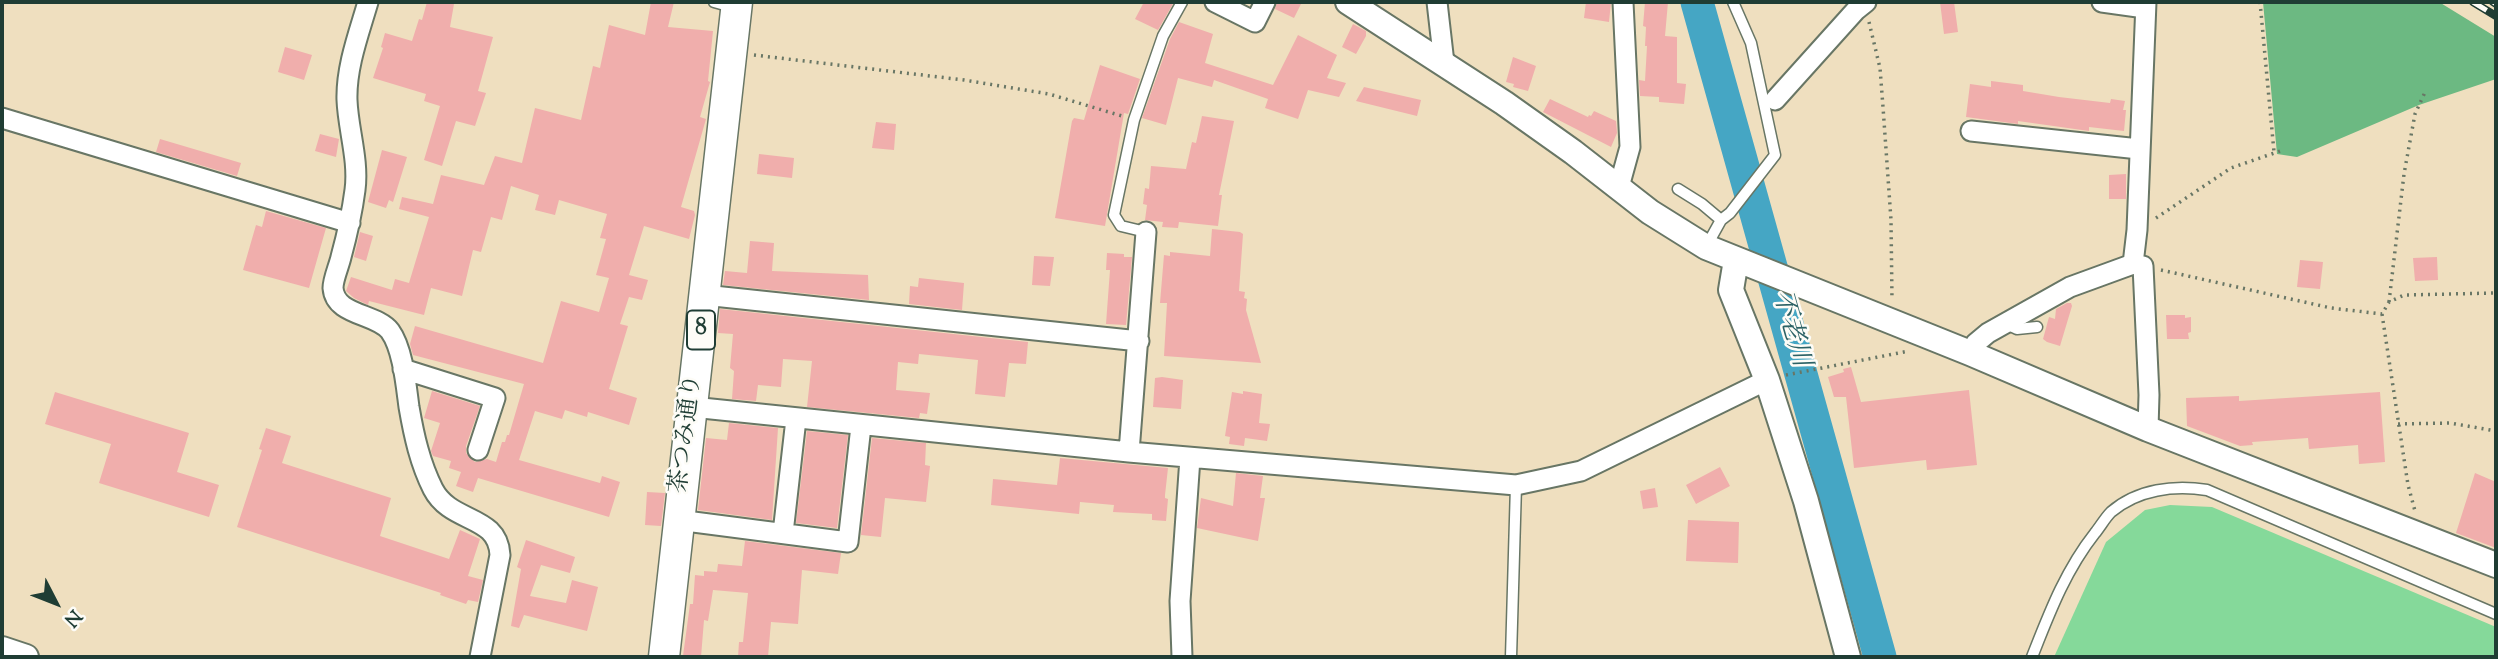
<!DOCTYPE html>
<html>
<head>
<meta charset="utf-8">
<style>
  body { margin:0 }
  #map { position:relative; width:2498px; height:659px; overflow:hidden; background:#efdfbf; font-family:"Sorts Mill Goudy",serif }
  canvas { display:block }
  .frame { position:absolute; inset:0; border:4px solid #1f3d34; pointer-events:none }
  .north { position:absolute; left:21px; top:568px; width:70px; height:70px; -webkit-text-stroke:5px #fdfcf7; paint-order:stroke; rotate:132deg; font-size:19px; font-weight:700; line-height:28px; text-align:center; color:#1f3d34 }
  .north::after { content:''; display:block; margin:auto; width:24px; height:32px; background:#1f3d34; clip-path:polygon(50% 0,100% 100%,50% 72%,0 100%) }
</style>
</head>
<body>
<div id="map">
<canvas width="2498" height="659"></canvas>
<div class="frame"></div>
<div class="north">N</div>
</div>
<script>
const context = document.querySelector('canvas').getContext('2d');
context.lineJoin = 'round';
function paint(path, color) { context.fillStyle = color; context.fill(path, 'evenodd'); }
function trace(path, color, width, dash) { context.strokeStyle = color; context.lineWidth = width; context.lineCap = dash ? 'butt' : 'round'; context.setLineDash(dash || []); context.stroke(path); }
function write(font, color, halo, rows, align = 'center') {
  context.font = font + ' "Sorts Mill Goudy","Noto Serif JP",serif'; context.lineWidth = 5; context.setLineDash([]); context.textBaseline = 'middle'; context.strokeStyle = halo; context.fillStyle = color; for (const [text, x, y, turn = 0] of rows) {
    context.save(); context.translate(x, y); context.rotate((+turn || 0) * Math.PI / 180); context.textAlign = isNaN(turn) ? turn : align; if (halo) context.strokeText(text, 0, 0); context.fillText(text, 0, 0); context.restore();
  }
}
const green = new Path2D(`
  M2170,505L2212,507L2496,627V657H2054L2106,542L2145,510Z`);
const forest = new Path2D(`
  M2263,2H2439L2496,37V79L2419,105L2297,157L2277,154Z`);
const river = new Path2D(`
  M1697,2L1880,657`);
const building = new Path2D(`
  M427,2L454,4L450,27L493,37L478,91L486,93L475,126L456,121L442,166L424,160L440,106L424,101L426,94L373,78L383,48L381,47L385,33L412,41L419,19L422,20Z
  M651,2H674L668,27L713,31L708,81L710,82L700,117L706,119L681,207L694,211L695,215L689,239L644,226L629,275L648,280L642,300L629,297L620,324L628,326L609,389L637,398L629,425L588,412L587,417L565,410L562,419L535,411L519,460L600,483L602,476L620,482L609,517L478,478L473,492L456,486L461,472L449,468L451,461L433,456L431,451L440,423L424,418L432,391L480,406L466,446V453L475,462L487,459L496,462L502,442H505L507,435H509L524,384L413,355L410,344L415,326L543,363L561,301L599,312L609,278L596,275L606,239L600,238L607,214L559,200L555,215L535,210L539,195L511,186L502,220L491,217L481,252L473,250L462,296L431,288L424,315L369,301L368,305L354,298L346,291L351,277L392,290L395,279L409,283L429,217L399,209L402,197L433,204L441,175L484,185L495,156L522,163L535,108L581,120L593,66L600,68L609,25L645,35Z
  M1144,2H1174L1158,30L1135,19Z
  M1277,2H1302L1294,18L1275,9Z
  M1586,2H1611L1609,22L1584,18Z
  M1645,2H1668L1665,36L1677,37V83L1686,84L1684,104L1659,102V97L1640,96L1639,80L1645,81L1647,46H1645L1646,27L1643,26Z
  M1940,2H1954L1958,32L1944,34Z
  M1179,22L1213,34L1205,63L1273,85L1298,35L1337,55L1327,78L1346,83L1339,97L1308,90L1298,119L1265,108L1268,99L1214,80L1212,87L1178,78L1166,125L1142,118L1170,39Z
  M1353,24L1366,31V36L1356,54L1342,47Z
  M285,47L312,55L304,80L278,72Z
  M1513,57L1536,66L1528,91L1513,87L1514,84L1506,82Z
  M1100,65L1140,79L1128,114L1124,113L1105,226L1055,218L1072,121L1074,118L1084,120Z
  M1991,81L2023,85V91L2059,97L2110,103L2111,99L2125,101L2123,110H2126L2124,131L2089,127V131L2018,121V124L1966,117L1970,84L1991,87Z
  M1364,87L1421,100L1417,116L1356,101Z
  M1550,99L1588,117L1589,115L1591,116L1594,111L1616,121L1617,133L1611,147L1543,112Z
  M1202,116L1234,121L1219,195H1222L1218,226L1179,222L1178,228L1162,227L1163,222L1145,220L1147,205L1143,204L1145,188L1149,189L1151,166L1186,169L1192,142L1196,143Z
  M876,122L896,124L894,150L872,148Z
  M320,134L339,139L336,157L315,151Z
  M160,139L241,163L237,176L156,152Z
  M382,150L407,157L393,202L389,200L386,208L368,202Z
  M759,154L794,158L792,178L757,174Z
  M2126,174V199H2109V175Z
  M266,211L326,228L309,288L243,270L256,225L262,227Z
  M1212,229L1240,232L1243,234L1239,291L1245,292L1244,298L1247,299L1246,310L1261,363L1164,356L1167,303H1160L1164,255L1170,256V252L1210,256Z
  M360,232L373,236L366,261L354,257Z
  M750,241L774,243L772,271L868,275L869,300L723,285L725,271L747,273Z
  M1107,253L1124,254V257H1132L1126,325L1106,324L1110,270H1106Z
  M1034,256L1054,257L1050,286L1032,285Z
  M2437,257L2438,280L2415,281L2413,258Z
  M2300,260L2323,262L2320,289L2297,287Z
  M919,278L964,283L962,310L909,304L910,286L918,287Z
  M2067,303H2071L2072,306L2060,346L2047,342L2043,339L2049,317L2055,319L2056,309Z
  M720,309L1028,342L1026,364L1009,363L1005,397L975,394L978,360L919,354L918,364L898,362L896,390L930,393L927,414L920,413L919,418L807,407L812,361L783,359L781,387L758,385L756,401L732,399L734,371L730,368L733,334L718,333Z
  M2166,315H2185V318L2191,317V332L2188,333L2189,339H2167Z
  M1851,367L1861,402L1969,390L1977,465L1927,470L1926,460L1854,468L1846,397H1834L1828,377L1844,372L1843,369Z
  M1162,377L1183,380L1181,409L1153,407L1155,378Z
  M1243,391L1262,394L1259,423L1270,424L1267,441L1245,438L1244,446L1229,444L1230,437L1225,436L1232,392L1243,394Z
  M55,392L189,433L177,472L219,485L209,517L99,483L111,444L45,424Z
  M2380,392L2385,462L2359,464L2358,445L2309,449L2308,438L2252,442L2253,445L2240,446L2187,426L2186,398L2239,396V401L2255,400Z
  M729,423L778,428L772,520L698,510L706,438L727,440Z
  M266,428L291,436L282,463L391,498L380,536L449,559L460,530L480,539L468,576L483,580L478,602L468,600L466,604L440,595L441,593L237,527L262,450L259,449Z
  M807,431L848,435L837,528L796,523Z
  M872,438L926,443L925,465L930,466L926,502L885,498L881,537L861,535Z
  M1060,458L1168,468L1165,495V498L1168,499L1166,521L1152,520V514L1113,512L1114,505L1080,502L1079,514L991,505L993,479L1057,485Z
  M1720,467L1730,486L1696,504L1686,485Z
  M1236,473L1263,476L1260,498H1265L1258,541L1197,528L1201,498L1233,506Z
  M2475,473L2496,482V548L2456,533Z
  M1655,488L1658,507L1643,509L1640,491Z
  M647,492L665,493L661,526L645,525Z
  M1688,520L1739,522L1738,563L1686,561Z
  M526,540L575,557L570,573L541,565L530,596L566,603L572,580L598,587L587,631L524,615L519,628L511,626L521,569L517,567Z
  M745,541L841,553L838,574L802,570L798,624L771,622L768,657H738L739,642H743L748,593L713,590L708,621L704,620L701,657L683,656L690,604H693L695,575L704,576V571L717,572L718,564L742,566Z`);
const path = new Path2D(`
  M2260,2L2274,152
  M1869,22L1880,68L1883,107L1891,220L1892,300
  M754,55L964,80L1049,94L1122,116
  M2156,218L2231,168L2283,150
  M2161,270L2331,308L2382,314L2389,302L2404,295L2496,293
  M2389,302L2404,174L2415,114L2426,90
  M2382,314L2408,485L2415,511
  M1786,375L1909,351
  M2398,424L2450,423L2496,431`);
const service = new Path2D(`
  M714,2L732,7
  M1678,189L1702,204L1721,220L1730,213L1775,155L1751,43L1733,2
  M1146,232L1121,226L1114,215L1134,120L1163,36L1182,2
  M1706,247L1721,220
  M2006,324L2017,329L2037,327
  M1511,657L1516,485
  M2032,657C2049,614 2065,571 2095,533C2100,527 2105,518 2111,512C2138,489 2174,485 2207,490L2496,614`);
const minor = new Path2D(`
  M368,2C359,33 346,67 347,100C348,129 359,160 355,190C352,213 347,235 341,257C339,266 333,279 333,288C335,316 376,313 390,331C403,349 406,385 409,407C414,436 420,463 433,489C451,524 498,514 500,555L480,657
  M1215,2L1255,22L1265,2
  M1437,2L1444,63
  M2102,2L2145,8
  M1775,100L1856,10L1866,2
  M2,118L350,223
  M1971,131L2139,149
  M1619,187L1630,147L1623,2
  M2133,264L2137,230L2146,2
  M704,295L1139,341
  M1970,353L1976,343L1988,333L2070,287L2133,264L2143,266L2149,395L2148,429
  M403,369L495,398L478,450
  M692,407L1129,452L1516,485L1581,471L1767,380
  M1129,452L1146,232
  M678,520L848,542L861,426
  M783,533L796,419
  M1182,657L1180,601L1190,458`);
const tertiary = new Path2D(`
  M1348,2L1504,103L1573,152L1650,212L1706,247L1970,353L2148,429L2496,565
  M1736,260L1731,290L1767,380L1806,501L1848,657
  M2,649L26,657`);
const primary = new Path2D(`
  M664,657L737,2`);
const rail = new Path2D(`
  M2473,2L2496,16
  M2493,2L2496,4`);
const shields = [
  [701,330,28]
];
const shieldNames = [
  ["8",701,330]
];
const streetNames = [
  ["茶つみ通り",688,434,-83]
];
const waterNames = [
  ["不老川",1789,329,74]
];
paint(green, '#85d99a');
paint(forest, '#6cb982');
trace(river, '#45a6c4', 33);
paint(building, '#f0aeac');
trace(service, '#687665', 13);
trace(minor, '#687665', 23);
trace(tertiary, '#687665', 28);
trace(primary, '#687665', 33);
trace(path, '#687665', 3.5, [2, 5]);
trace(service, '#fff', 10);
trace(minor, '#fff', 19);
trace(tertiary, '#fff', 24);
trace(primary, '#fff', 30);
trace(rail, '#1f3d34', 8);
trace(rail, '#fdfcf7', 5, [16]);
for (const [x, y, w] of shields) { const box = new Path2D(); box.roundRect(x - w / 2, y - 19.5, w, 39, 5); context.fillStyle = '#fdfcf7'; context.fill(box); trace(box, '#1f3d34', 2); }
write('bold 23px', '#1f3d34', null, shieldNames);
write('24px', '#1f3d34', '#fdfcf7', streetNames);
write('italic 26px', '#2c6266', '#fdfcf7', waterNames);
</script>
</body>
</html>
